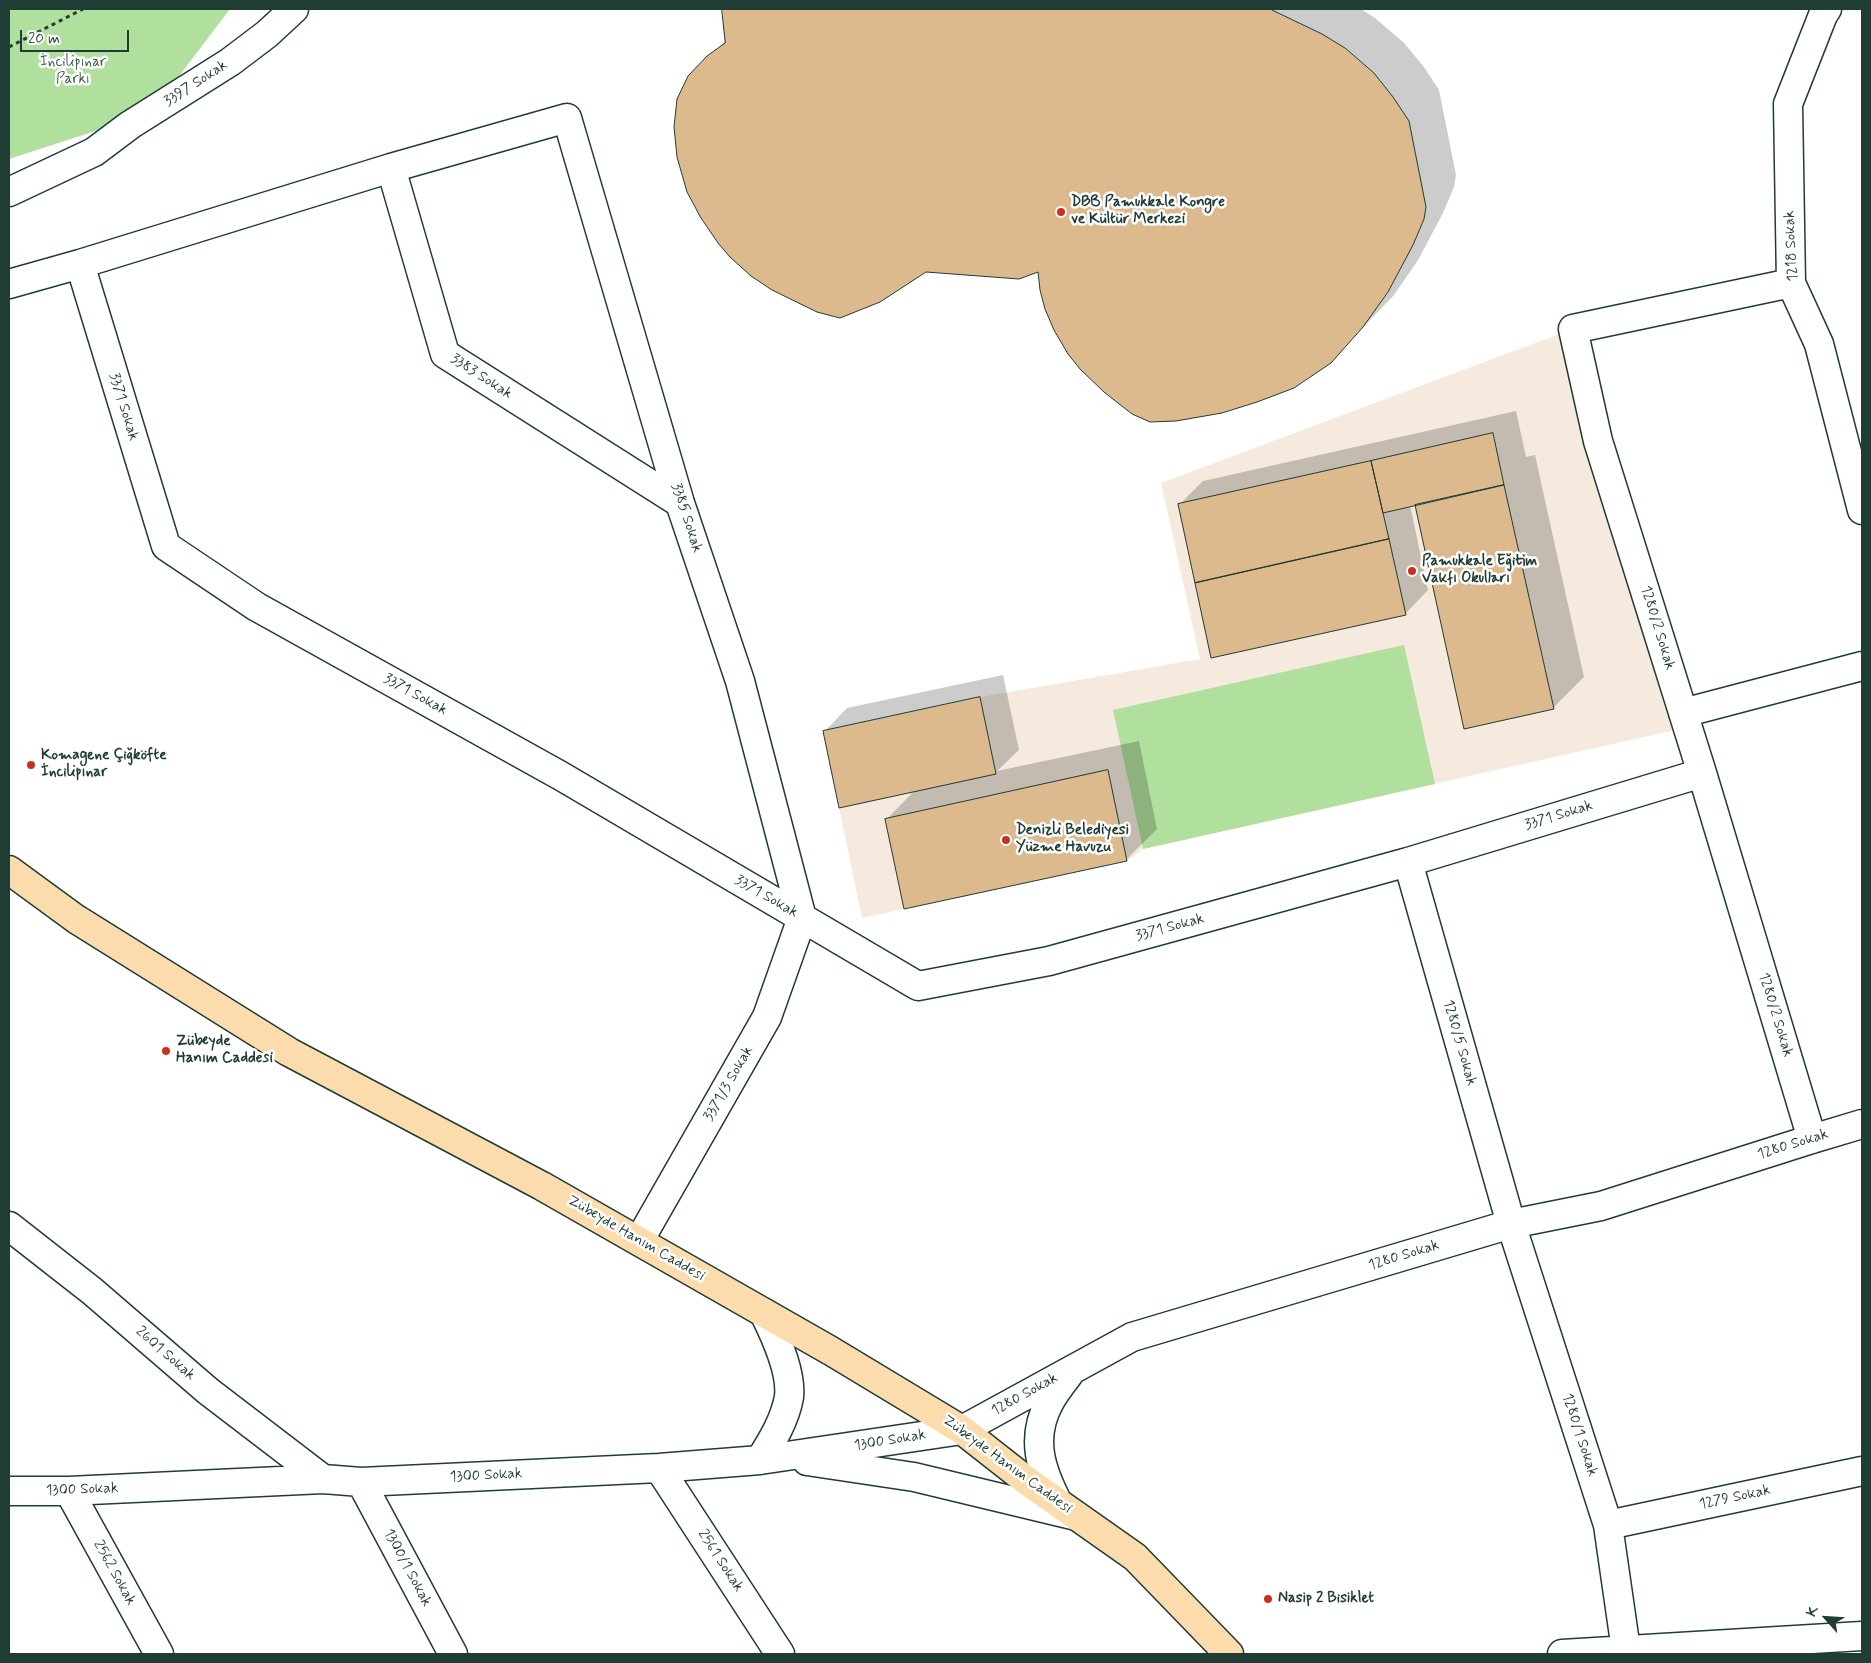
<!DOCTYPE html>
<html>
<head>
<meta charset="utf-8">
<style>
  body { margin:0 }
  #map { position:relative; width:1871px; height:1663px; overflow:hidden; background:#fff; font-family:Mynerve,sans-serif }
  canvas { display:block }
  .frame { position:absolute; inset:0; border:10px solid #1f3d34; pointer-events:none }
  .north { position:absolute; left:1801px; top:1593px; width:50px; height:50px; -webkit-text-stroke:4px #fff; paint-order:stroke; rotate:296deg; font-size:14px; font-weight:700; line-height:20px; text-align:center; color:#1f3d34 }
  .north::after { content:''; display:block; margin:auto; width:18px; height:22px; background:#1f3d34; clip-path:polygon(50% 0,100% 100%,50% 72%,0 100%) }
  .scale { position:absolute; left:20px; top:30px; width:109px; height:22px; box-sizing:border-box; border:2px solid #1f3d34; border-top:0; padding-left:6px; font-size:15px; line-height:18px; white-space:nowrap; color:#1f3d34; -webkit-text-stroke:4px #fff; paint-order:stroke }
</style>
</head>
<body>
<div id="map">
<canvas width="1871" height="1663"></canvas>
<div class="frame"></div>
<div class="north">K</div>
<div class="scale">20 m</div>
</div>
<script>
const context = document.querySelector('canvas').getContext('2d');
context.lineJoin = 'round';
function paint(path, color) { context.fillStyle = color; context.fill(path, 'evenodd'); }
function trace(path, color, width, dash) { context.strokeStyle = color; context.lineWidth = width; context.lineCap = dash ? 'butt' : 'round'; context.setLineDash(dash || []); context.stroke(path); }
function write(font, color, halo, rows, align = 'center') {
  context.font = font + ' Mynerve,sans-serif'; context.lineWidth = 5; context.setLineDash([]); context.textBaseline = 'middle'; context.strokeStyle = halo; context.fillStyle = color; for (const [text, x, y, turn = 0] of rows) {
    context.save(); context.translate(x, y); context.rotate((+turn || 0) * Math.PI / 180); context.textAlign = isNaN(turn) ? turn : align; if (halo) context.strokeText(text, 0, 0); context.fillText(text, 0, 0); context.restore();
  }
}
const built = new Path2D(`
  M1573,329L1689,727L1143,849L1127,861L862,918L823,731L980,697L1200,659L1161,483Z`);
const green = new Path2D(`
  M9,9H230L151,113L9,159Z
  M1404,645L1435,784L1143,849L1113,710Z`);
const shadow = new Path2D(`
  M723,9H1361L1375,18L1404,43L1424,67L1439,90L1456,175L1454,187L1443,213L1418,260L1394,295L1330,362L1039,270L689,77L726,40Z
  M1516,411L1526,457L1535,455L1584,677L1553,708L1416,504L1410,505L1428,590L1405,614L1179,505L1203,481Z
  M1003,675L1019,750L997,771L1139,741L1157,829L1127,859L905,907L887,819L915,790L824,732L847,708Z`);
const building = new Path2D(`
  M722,9H1272V10L1322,34L1345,48L1374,73L1393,97L1409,121L1426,207L1424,219L1413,245L1388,292L1363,327L1331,363L1294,388L1257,402L1222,413L1176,421L1150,422L1132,414L1104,392L1080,369L1068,354L1054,330L1045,309L1040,290L1038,272L1019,279L926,272L880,302L840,318L817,312L772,290L751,276L730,257L718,243L701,218L687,192L677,157L674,127L677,99L688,76L707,56L725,43Z
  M1493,433L1504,485L1383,513L1371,461Z
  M1371,461L1389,539L1195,583L1178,504Z
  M1504,485L1554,709L1464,729L1415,505Z
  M1389,539L1406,615L1211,658L1195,583Z
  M980,697L996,774L839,808L823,731Z
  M1108,770L1127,861L904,909L885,819Z`);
const path = new Path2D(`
  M9,47L83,9`);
const minor = new Path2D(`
  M1827,9L1823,15L1788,104L1791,283L1819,344L1862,510
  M391,168L445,354L680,503
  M9,192L94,152L130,125L230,62L267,34L294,9
  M80,264L166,546L257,607L561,776L918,986L1049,961L1408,862L1702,773
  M1791,283L1573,329L1598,441L1702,773L1812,1139
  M9,284L80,264L391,168L567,118L680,503L740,681L802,918
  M1683,713L1862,666
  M1408,862L1511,1224L1608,1525L1626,1650
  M9,1226L92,1291L208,1391L323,1479
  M639,1241L767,1017L802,918
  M760,1460C772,1441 785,1420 789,1397C792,1372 775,1335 764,1313
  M807,1461L914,1477L1076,1516
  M659,1468L780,1654
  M361,1482L453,1654
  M9,1491H69L323,1479L361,1482L659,1468L760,1460L962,1430L1132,1337L1511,1224L1601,1206L1812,1139L1862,1124
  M69,1491L159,1654
  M1058,1503C1041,1470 1030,1439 1049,1403C1054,1393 1062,1383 1069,1374
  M1608,1525L1862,1471
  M1562,1654L1862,1636`);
const major = new Path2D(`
  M9,870L76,919L289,1052L542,1186L831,1351L962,1430L1027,1481L1135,1557L1229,1654`);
const markers = [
  [1061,212,5,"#c8321e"],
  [1412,571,5,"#c8321e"],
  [31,765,5,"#c8321e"],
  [1006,840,5,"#c8321e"],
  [166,1051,5,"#c8321e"],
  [1268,1599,5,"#c8321e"]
];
const parkNames = [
  ["İncilipınar",73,63],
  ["Parkı",73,80]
];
const streetNames = [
  ["3397 Sokak",196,84,-33],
  ["1218 Sokak",1792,246,-93],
  ["3383 Sokak",481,377,33],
  ["3371 Sokak",123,407,73],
  ["3385 Sokak",686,518,72],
  ["1280/2 Sokak",1657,628,73],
  ["3371 Sokak",415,695,29],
  ["3371 Sokak",1559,816,-17],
  ["3371 Sokak",766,897,30],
  ["3371 Sokak",1170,928,-15],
  ["1280/2 Sokak",1775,1015,73],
  ["1280/5 Sokak",1459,1043,74],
  ["3371/3 Sokak",729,1084,-60],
  ["1280 Sokak",1793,1145,-17],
  ["Zübeyde Hanım Caddesi",636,1239,30],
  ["1280 Sokak",1404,1256,-17],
  ["2601 Sokak",165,1354,41],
  ["1280 Sokak",1025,1395,-29],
  ["1280/1 Sokak",1579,1435,72],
  ["1300 Sokak",890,1441,-9],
  ["Zübeyde Hanım Caddesi",1007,1465,36],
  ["1300 Sokak",486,1476,-3],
  ["1300 Sokak",82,1490,-2],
  ["1279 Sokak",1735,1498,-12],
  ["2561 Sokak",720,1561,57],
  ["1300/1 Sokak",407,1568,62],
  ["2562 Sokak",114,1573,61]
];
const poiNames = [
  ["DBB Pamukkale Kongre",1071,203],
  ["ve Kültür Merkezi",1071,220],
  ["Pamukkale Eğitim",1422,562],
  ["Vakfı Okulları",1422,579],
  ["Komagene Çiğköfte",41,756],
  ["İncilipınar",41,773],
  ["Denizli Belediyesi",1016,831],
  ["Yüzme Havuzu",1016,848],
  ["Zübeyde",176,1042],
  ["Hanım Caddesi",176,1059],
  ["Nasip 2 Bisiklet",1278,1599]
];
paint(built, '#f5eadd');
paint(green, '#b1df9e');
paint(shadow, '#0003');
paint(building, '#ddb98e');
trace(building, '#1f3d34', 1);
trace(minor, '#1f3d34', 31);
trace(major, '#1f3d34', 31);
trace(path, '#1f3d34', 3, [4, 4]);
trace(minor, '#fff', 28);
trace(major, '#fcdcac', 28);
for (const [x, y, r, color] of markers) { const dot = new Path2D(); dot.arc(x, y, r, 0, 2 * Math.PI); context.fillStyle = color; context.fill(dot); trace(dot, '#fff', 2); }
write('15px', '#3c5d49', '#fff', parkNames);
write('15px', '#1f3d34', '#fff', streetNames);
write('bold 15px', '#1f3d34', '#fff', poiNames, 'left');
</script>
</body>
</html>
